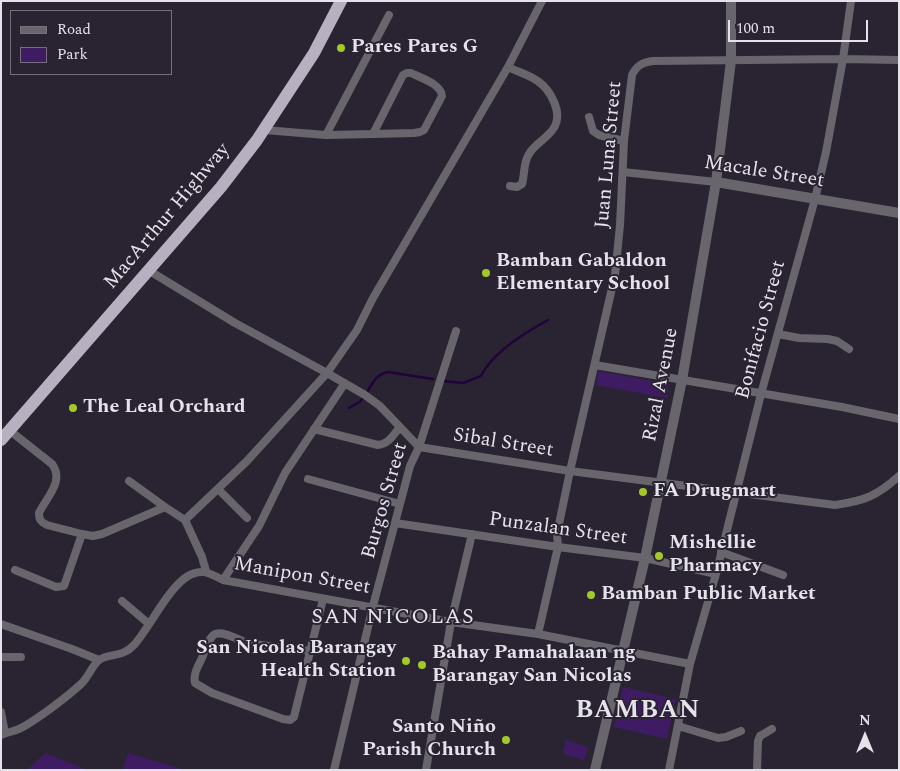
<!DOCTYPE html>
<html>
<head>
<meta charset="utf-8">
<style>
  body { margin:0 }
  #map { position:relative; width:900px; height:771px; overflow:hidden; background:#2a2432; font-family:Spectral,serif }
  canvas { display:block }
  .frame { position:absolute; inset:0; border:2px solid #e5e2eb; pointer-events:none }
  .legend { position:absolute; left:10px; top:10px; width:162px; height:65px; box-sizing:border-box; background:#2a2432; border:1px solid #75707c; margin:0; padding:6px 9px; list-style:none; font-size:15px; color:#e5e2eb }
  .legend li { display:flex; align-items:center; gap:10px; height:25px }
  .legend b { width:25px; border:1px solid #75707c }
  .north { position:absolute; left:840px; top:711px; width:50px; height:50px; -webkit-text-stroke:4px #2a2432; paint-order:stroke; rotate:0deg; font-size:14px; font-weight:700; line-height:20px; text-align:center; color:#e5e2eb }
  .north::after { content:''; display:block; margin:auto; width:18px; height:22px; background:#e5e2eb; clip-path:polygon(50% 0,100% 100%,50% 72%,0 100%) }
  .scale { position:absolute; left:728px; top:20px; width:140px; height:22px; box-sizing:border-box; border:2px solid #e5e2eb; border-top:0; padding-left:6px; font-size:15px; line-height:18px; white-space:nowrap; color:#e5e2eb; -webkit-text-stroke:4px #2a2432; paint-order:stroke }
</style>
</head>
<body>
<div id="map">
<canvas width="900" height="771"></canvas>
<div class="frame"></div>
<ul class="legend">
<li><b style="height:6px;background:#68656d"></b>Road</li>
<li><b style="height:14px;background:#3e1b62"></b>Park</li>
</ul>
<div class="north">N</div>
<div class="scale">100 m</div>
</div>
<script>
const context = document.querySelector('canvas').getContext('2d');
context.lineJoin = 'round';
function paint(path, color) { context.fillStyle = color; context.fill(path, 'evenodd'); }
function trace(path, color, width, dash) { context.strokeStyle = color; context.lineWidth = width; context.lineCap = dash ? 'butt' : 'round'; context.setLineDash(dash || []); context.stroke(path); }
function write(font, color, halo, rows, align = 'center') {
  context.font = font + ' Spectral,serif'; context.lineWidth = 4; context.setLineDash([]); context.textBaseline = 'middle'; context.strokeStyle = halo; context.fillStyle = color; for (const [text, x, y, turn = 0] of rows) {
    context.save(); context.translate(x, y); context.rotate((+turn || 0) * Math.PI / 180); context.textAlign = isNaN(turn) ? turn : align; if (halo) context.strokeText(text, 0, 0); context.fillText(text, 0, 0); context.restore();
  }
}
const green = new Path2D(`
  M598,371L669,384L667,398L596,385Z
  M623,687L676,699L667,739L614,727Z
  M566,740L588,747L584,760L566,755L563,751Z
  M45,753L88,770H27Z
  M128,753L185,770H123Z`);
const stream = new Path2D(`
  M443,381L463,383L481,376C492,353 526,332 548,320
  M368,391C373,382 377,374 388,372L433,379
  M349,408L361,401L363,397`);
const minor = new Path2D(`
  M508,67C518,72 530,75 539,82C551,91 562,112 555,126C549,138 535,143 529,154C523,163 525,174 522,184L517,187L510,186
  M407,73H411C421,78 441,84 442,96L424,130L420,132L414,133L373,134L403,75Z
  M589,117L593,131L599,135L624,141
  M264,130L326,135L373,134
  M326,135L389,15
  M623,172L716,182
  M148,270L235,323L327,373L365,395L380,406L419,447L570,471L835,505C864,501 877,496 899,476
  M778,334L799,338L828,339L837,341L849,349
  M595,365L842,407L899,419
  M314,429L378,445C389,444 393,435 400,427
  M9,430L52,464C65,481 46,498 39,513C39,520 41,522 47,525L82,534L93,536L102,534L165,507
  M308,479L400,504
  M129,481L165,507L185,520L202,557L206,571
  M218,489L247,518
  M185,520L247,461L327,373L357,330L373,298L508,67L542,1
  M395,523L558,547L645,558L716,574
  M721,552L783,575
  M15,570L56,587L64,586L82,534
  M223,580L259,526L285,473L345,383
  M122,601L149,624
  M1,624L72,649L99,660
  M538,634L558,547L557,534L570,471L615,275L620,225L624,141L632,75C637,65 642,63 652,61L843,59L899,60
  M310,651C289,648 266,647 245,642C237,639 224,631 215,634C208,638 205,651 202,658C198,666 193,674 195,683L212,693L283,719L290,720L294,717L323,599
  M1,657H21
  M1,712L4,728L3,734
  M678,726L718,738L726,737L741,731
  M1,735C8,732 16,731 23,727C39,718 67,697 81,684C88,678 93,664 99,660C109,653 122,658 134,645C150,627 168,588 188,576C202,568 209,573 223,580L451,622L538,634L690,664
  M334,770L373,606L410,466L419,447L456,331
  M426,770L451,622L472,534
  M669,770L690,664L716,574L761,394L815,199L826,152L843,59L851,1
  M757,770L758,741L760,736L772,729`);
const tertiary = new Path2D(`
  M716,182L899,213
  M595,770L645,558L682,380L716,182L731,61V1`);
const trunk = new Path2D(`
  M1,440L221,187L257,140L314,53L341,1`);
const markers = [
  [341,48,5,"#a2c928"],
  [486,273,5,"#a2c928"],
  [73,408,5,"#a2c928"],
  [643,492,5,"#a2c928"],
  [659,556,5,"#a2c928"],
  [591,595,5,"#a2c928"],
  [406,661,5,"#a2c928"],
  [422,665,5,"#a2c928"],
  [506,740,5,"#a2c928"]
];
const poiNames = [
  ["Pares Pares G",351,48],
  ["Bamban Gabaldon",496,262],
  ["Elementary School",496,285],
  ["The Leal Orchard",83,408],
  ["FA Drugmart",653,492],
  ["Mishellie",669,544],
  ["Pharmacy",669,567],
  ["Bamban Public Market",601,595],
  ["San Nicolas Barangay",396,649,"right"],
  ["Health Station",396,672,"right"],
  ["Bahay Pamahalaan ng",432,654],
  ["Barangay San Nicolas",432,677],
  ["Santo Niño",496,728,"right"],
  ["Parish Church",496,751,"right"]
];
const streetNames = [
  ["Juan Luna Street",610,155,-85],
  ["Macale Street",764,173,9],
  ["MacArthur Highway",168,217,-50],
  ["Bonifacio Street",762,330,-75],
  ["Rizal Avenue",662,385,-79],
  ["Sibal Street",503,444,9],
  ["Burgos Street",386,501,-74],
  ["Punzalan Street",558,530,8],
  ["Manipon Street",302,577,10]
];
const quarterNames = [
  ["SAN NICOLAS",393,619]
];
const districtNames = [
  ["BAMBAN",638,712]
];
paint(green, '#3e1b62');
trace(stream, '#20033a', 2.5);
trace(minor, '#68656d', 8);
trace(tertiary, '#68656d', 10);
trace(trunk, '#b6b0c0', 12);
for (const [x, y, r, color] of markers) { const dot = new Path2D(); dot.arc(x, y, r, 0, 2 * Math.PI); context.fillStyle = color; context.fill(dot); trace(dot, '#2a2432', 2); }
write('bold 20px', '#e5e2eb', '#2a2432', poiNames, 'left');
write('20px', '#e5e2eb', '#2a2432', streetNames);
context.letterSpacing = '1px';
write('22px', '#e5e2eb', '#2a2432', quarterNames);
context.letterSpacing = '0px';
context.letterSpacing = '1px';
write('bold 25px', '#e5e2eb', '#2a2432', districtNames);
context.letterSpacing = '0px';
</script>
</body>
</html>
